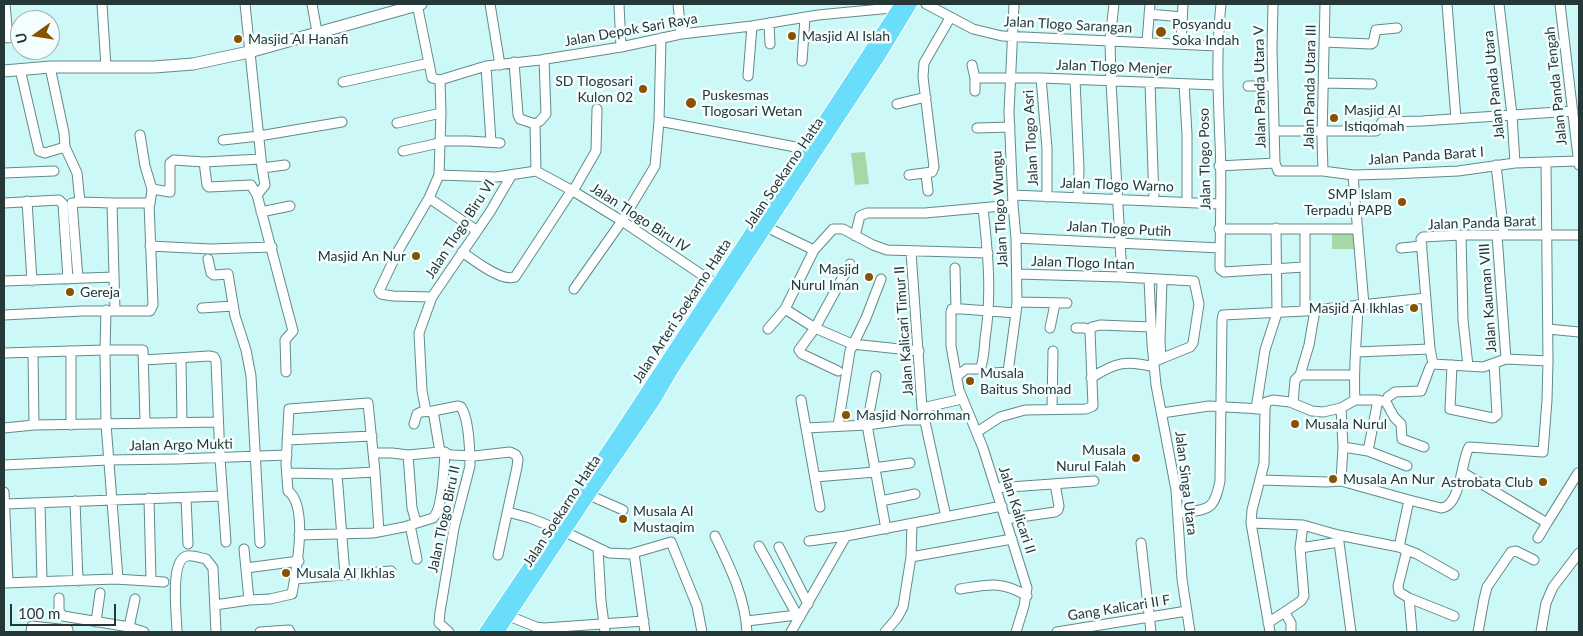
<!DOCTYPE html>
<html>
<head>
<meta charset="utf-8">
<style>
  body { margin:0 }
  #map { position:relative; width:1583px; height:636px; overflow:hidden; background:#cdf8f8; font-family:Lato,sans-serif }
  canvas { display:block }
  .frame { position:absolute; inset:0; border:5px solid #263737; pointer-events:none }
  .north { position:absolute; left:10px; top:10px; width:50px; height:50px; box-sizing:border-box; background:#f5fefe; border:1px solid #a2aeae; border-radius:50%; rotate:257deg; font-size:14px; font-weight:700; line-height:20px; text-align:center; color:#263737 }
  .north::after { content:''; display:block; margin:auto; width:18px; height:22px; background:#895102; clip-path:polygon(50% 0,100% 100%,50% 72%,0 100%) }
  .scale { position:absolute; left:10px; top:604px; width:106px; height:22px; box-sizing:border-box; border:2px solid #263737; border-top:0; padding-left:6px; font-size:15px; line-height:18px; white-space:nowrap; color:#263737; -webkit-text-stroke:4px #f5fefe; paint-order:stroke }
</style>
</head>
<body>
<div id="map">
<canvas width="1583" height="636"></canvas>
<div class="frame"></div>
<div class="north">U</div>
<div class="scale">100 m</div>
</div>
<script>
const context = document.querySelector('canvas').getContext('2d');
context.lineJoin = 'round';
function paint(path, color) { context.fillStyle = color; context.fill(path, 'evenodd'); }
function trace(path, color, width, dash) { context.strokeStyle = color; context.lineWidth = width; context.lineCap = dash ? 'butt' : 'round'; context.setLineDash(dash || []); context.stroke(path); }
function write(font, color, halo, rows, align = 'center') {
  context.font = font + ' Lato,sans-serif'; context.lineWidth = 5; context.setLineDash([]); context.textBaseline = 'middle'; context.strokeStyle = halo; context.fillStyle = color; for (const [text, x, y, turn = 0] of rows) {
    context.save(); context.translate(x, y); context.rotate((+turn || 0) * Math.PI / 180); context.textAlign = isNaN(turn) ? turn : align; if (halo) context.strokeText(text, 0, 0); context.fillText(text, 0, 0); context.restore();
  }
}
const green = new Path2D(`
  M865,152L869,184L855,185L851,153Z
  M1332,232H1355V249H1332Z`);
const street = new Path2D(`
  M5,4L8,38
  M102,4L106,67
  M245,4L262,168L285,165
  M312,4L317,32
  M417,4L432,78L440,80L486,66L540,60L621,47L681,34L752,26L818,15L902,7
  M490,4L500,65
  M619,4L621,47
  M678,4L681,34
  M926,4L973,29L1002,36L1217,46
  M1014,4L1009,112L1013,205L1016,238L1017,302L1016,313L962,309H952L951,312V346L959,390L983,448L1027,588L1024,606L1016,632
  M1114,4L1110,40L1111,82L1122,277
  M1221,4C1216,52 1218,94 1220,142C1222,184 1220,227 1220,269L1224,272L1304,267
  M1273,4L1272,49L1275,163L1278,171H1323L1353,175L1391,174L1458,171L1515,163L1578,161
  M1447,4L1456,119
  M1499,4L1512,115L1515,163
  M1560,4L1579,165
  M1149,14L1182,17
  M769,23L770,44
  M1147,42L1150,4
  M1324,42L1371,44L1373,43L1376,30L1397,28
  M1181,44L1183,4
  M802,61L805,18
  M514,62L518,115L520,119L535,124
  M972,65L975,78V91
  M486,66L491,142
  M50,67L64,133L65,147L77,173L80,202
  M20,69L39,151L45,153L65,147
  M748,76L752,26
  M975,78H1041L1217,85
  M1041,78L1047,148V197
  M1075,80L1079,169L1078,198
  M343,82L429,63
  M1150,83L1154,201
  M1324,83L1372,84
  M1184,84L1187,134V201
  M1248,86H1272
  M897,104L926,97
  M659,121L806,149
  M397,123L441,113
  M977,128L1010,127
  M1274,131H1376L1382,122L1422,121L1573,111
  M140,135L145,166L152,189L150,204
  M223,140L259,136L342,122
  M403,151L435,144L441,141H468L500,143
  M204,162L207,185L209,187L251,185L257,195L293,331L285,340L286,372
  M1496,165L1504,235
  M1219,166L1275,163
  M536,171L535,124L540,121L546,114L544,59
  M1323,171L1322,138L1325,4
  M4,173L54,171
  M926,174L928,191
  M439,175L496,177L536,171L573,191L622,221L717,285
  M909,175L932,172L934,167L923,77L924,63L950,18
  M1353,175L1364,305
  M152,189L170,192V163L174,160L204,162L261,159
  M573,191L596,151L597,109
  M257,195L265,185L262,168
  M1013,195L1220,204
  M429,198L476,230
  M27,201L32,281
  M4,203L59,200L63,204L68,279
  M261,212L290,206
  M766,227L814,250
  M1219,229H1358
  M1305,229V311
  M1461,235L1463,320L1468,366
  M1497,235L1506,359
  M855,236L860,216L867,213H925L1013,205
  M1016,238L1220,248
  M150,246L210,249L272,247
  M1401,248L1422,246
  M462,252C474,260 501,282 515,277L572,190
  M911,252L922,408L946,517
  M208,259L211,273L214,275L228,274L235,316L246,350L251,376L260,543
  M955,268L956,309
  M1017,274L1122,277L1194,281L1199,304L1193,343L1190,347L1153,362
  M78,278L72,203L80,202L112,203
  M1149,279L1152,344L1156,385L1176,490L1182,579L1190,632
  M4,281L114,277
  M574,289L622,221L655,166L659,121L661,38
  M432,297L393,296L381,294L379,291L398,251L429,198L439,175L441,113L440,80
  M1017,302L1067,303
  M202,308L233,306
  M785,309L815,328L852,344L919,351
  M106,310L105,350L106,424L118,579
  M4,315L82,311H150L153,305L149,203H112L115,311
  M1050,328L1055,304
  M1076,328H1085L1090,331
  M768,329L785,309L814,250L833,229H843L873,245L887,250L988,253
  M1548,329L1579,332
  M71,351V425
  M33,352L34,425
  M1356,352L1430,349
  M4,353L105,350H143L145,422
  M181,359L182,422
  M1161,359L1160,341L1162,280
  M144,360L209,356L214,357L216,361L220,458L226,542
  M1433,364L1483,367L1506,359L1548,361L1546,163
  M1433,364L1430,349L1421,239L1423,237L1461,235H1579
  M1452,365L1450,409L1493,418L1497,415L1494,363
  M838,371L802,354L799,350L815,328L850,264
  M994,373L1008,372L1016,313
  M1300,375H1353
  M876,376L867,425L886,529
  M957,376L966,369H980C984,361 984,349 985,339C992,295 988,253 983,208
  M1091,378C1116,362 1126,360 1154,367
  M1388,397L1395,392L1421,391L1430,367L1433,364
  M801,400L820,507
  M1355,400C1353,369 1357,337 1358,305
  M1378,400L1386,402L1394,417L1401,424L1402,439L1424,447
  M1293,403L1295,380L1300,375L1309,345L1315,310
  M922,408L962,399
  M1052,409L1053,351
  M1256,409L1265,350L1277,313L1276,228
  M426,411L422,391L419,333L432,297L490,212L511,176
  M433,411L458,406L461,407C469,419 470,452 470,466L454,528L440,612L439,623L449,632
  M1162,413L1209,406L1261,409
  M414,424L417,414L421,412L433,411L440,452
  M838,426L850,351L866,318L881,279
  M4,428L34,425L218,422
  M806,428L867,425L904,420H925
  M977,432L1000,417L1025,410L1086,409L1093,406L1090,331L1092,327L1100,325L1151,327
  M287,440L372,436
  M1343,447L1368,451L1407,466
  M374,453H392L408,455L440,452L452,455L474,456L510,452L516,455L518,459L517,467L498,555
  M408,455L412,508L416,522
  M4,465L108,460L177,459L287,455
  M874,468L910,463
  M1462,472L1547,523L1578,473
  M287,473L337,474L375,472
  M337,474L345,575
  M815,477L875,472
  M1261,480L1327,482L1341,481L1409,500L1399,547
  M1341,481L1343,447L1341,408
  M996,488L1094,481
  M4,492L8,583
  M589,495L623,510
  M149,498L151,581
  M186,498L188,544
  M1409,500L1441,508C1461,506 1461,461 1469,447L1543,452L1547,400L1548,361
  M75,501L78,581
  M881,501L915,494
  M40,503L42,582
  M5,504L222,496
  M508,512L530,518L555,528
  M1181,513C1209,509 1214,511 1220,481L1222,320L1223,315L1305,311L1426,298
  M1006,519L1055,512L1058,510L1059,506L1055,484
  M1251,523L1303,525L1338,535L1399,547L1417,554L1454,575
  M410,525L417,559
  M565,532L609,553L630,554L671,542L697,606L702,632
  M299,535L373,533L404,527L433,518C443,509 444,466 445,452
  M1338,535L1351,632
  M715,536C730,567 745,597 747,632
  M1538,538L1547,523
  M809,541L846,536L1002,506
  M1141,543L1151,632
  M759,546L797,615L800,617
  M779,547L808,604
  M1300,548L1339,542
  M244,549L249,600
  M598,549L601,601L605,632
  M1407,550L1398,586L1399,592L1409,598L1454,616
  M634,553L645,632
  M911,557L1012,539
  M246,568L299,561
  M295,579L391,571
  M4,583L115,579L164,582
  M960,589C987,585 1001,580 1027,596
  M59,598V611L63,616L129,627L144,632
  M1409,598L1412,632
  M215,605L249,600L270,599L292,594C296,571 309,506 288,491L286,464L289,409L368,403L375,472L379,532
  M1285,613L1291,623V632
  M509,616L536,627L544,628L644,621
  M747,621L797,615
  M96,622L100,593
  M1268,623L1301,601L1304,596L1300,548L1303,525
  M129,627L135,599
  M31,632L32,626L68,630V632
  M177,632C177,617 169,560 187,556C192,555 201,558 206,559L213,568L216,632
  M260,632L289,630L290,632
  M791,632L846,536
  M885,632L897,618L903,607L911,557L912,524
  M1057,632L1187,611
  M1270,632L1251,523L1252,510L1264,464L1265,409L1266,402L1273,400L1290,402L1312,411L1323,412L1341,408L1355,400H1378L1368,451
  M1478,632L1484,599L1487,587L1511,552L1516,551L1534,560
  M1541,632L1546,603L1553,587L1579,553`);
const secondary = new Path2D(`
  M4,71L50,67H154L193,64L249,52L421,4`);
const primary = new Path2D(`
  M485,632L617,437L901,4
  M498,632L589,495L654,401L674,367L880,55L911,4`);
const markers = [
  [1161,32,6,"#895102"],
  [792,36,5,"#895102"],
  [238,39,5,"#895102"],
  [643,89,5,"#895102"],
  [691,103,6,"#895102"],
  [1334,118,5,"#895102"],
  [1402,202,5,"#895102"],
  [416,256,5,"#895102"],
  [869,277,5,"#895102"],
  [70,292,5,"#895102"],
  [1414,308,5,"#895102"],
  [970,381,5,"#895102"],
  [846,415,5,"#895102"],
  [1295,424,5,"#895102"],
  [1136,458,5,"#895102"],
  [1333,479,5,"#895102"],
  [1543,482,5,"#895102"],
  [623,519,5,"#895102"],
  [286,573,5,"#895102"]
];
const poiNames = [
  ["Posyandu",1172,24],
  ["Soka Indah",1172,40],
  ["Masjid Al Islah",802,36],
  ["Masjid Al Hanafi",248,39],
  ["SD Tlogosari",633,81,"right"],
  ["Kulon 02",633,97,"right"],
  ["Puskesmas",702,95],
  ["Tlogosari Wetan",702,111],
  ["Masjid Al",1344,110],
  ["Istiqomah",1344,126],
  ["SMP Islam",1392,194,"right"],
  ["Terpadu PAPB",1392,210,"right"],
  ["Masjid An Nur",406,256,"right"],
  ["Masjid",859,269,"right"],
  ["Nurul Iman",859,285,"right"],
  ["Gereja",80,292],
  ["Masjid Al Ikhlas",1404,308,"right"],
  ["Musala",980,373],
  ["Baitus Shomad",980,389],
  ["Masjid Norrohman",856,415],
  ["Musala Nurul",1305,424],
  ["Musala",1126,450,"right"],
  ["Nurul Falah",1126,466,"right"],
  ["Musala An Nur",1343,479],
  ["Astrobata Club",1533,482,"right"],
  ["Musala Al",633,511],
  ["Mustaqim",633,527],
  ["Musala Al Ikhlas",296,573]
];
const streetNames = [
  ["Jalan Tlogo Sarangan",1068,25,3],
  ["Jalan Depok Sari Raya",631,30,-10],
  ["Jalan Tlogo Menjer",1114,67,2],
  ["Jalan Panda Utara",1494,85,-96],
  ["Jalan Panda Tengah",1556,86,-96],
  ["Jalan Panda Utara V",1260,87,-91],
  ["Jalan Panda Utara III",1310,87,-89],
  ["Jalan Tlogo Asri",1031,138,-93],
  ["Jalan Panda Barat I",1426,156,-4],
  ["Jalan Tlogo Poso",1205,159,-91],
  ["Jalan Soekarno Hatta",784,173,-56],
  ["Jalan Tlogo Warno",1117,185,2],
  ["Jalan Tlogo Wungu",1000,209,-93],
  ["Jalan Tlogo Biru IV",640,218,33],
  ["Jalan Panda Barat",1482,223,-2],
  ["Jalan Tlogo Biru VI",460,229,-57],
  ["Jalan Tlogo Putih",1119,229,3],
  ["Jalan Tlogo Intan",1083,263,2],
  ["Jalan Kauman VIII",1488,298,-94],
  ["Jalan Arteri Soekarno Hatta",682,311,-57],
  ["Jalan Kalicari Timur II",904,331,-94],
  ["Jalan Argo Mukti",181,445,-1],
  ["Jalan Singa Utara",1186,483,83],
  ["Jalan Kalicari II",1017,510,72],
  ["Jalan Soekarno Hatta",562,511,-57],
  ["Jalan Tlogo Biru II",444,519,-78],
  ["Gang Kalicari II F",1119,608,-9]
];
paint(green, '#a7d6a7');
trace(street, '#628a8b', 11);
trace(secondary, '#628a8b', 13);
trace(primary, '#fff', 14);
trace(street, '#fff', 9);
trace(secondary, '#fff', 11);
trace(primary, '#6addfa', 12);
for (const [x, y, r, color] of markers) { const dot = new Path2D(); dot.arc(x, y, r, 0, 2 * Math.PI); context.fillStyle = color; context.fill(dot); trace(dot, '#f5fefe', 2); }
write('14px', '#263737', '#f5fefe', poiNames, 'left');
write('14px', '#263737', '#f5fefe', streetNames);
</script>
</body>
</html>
